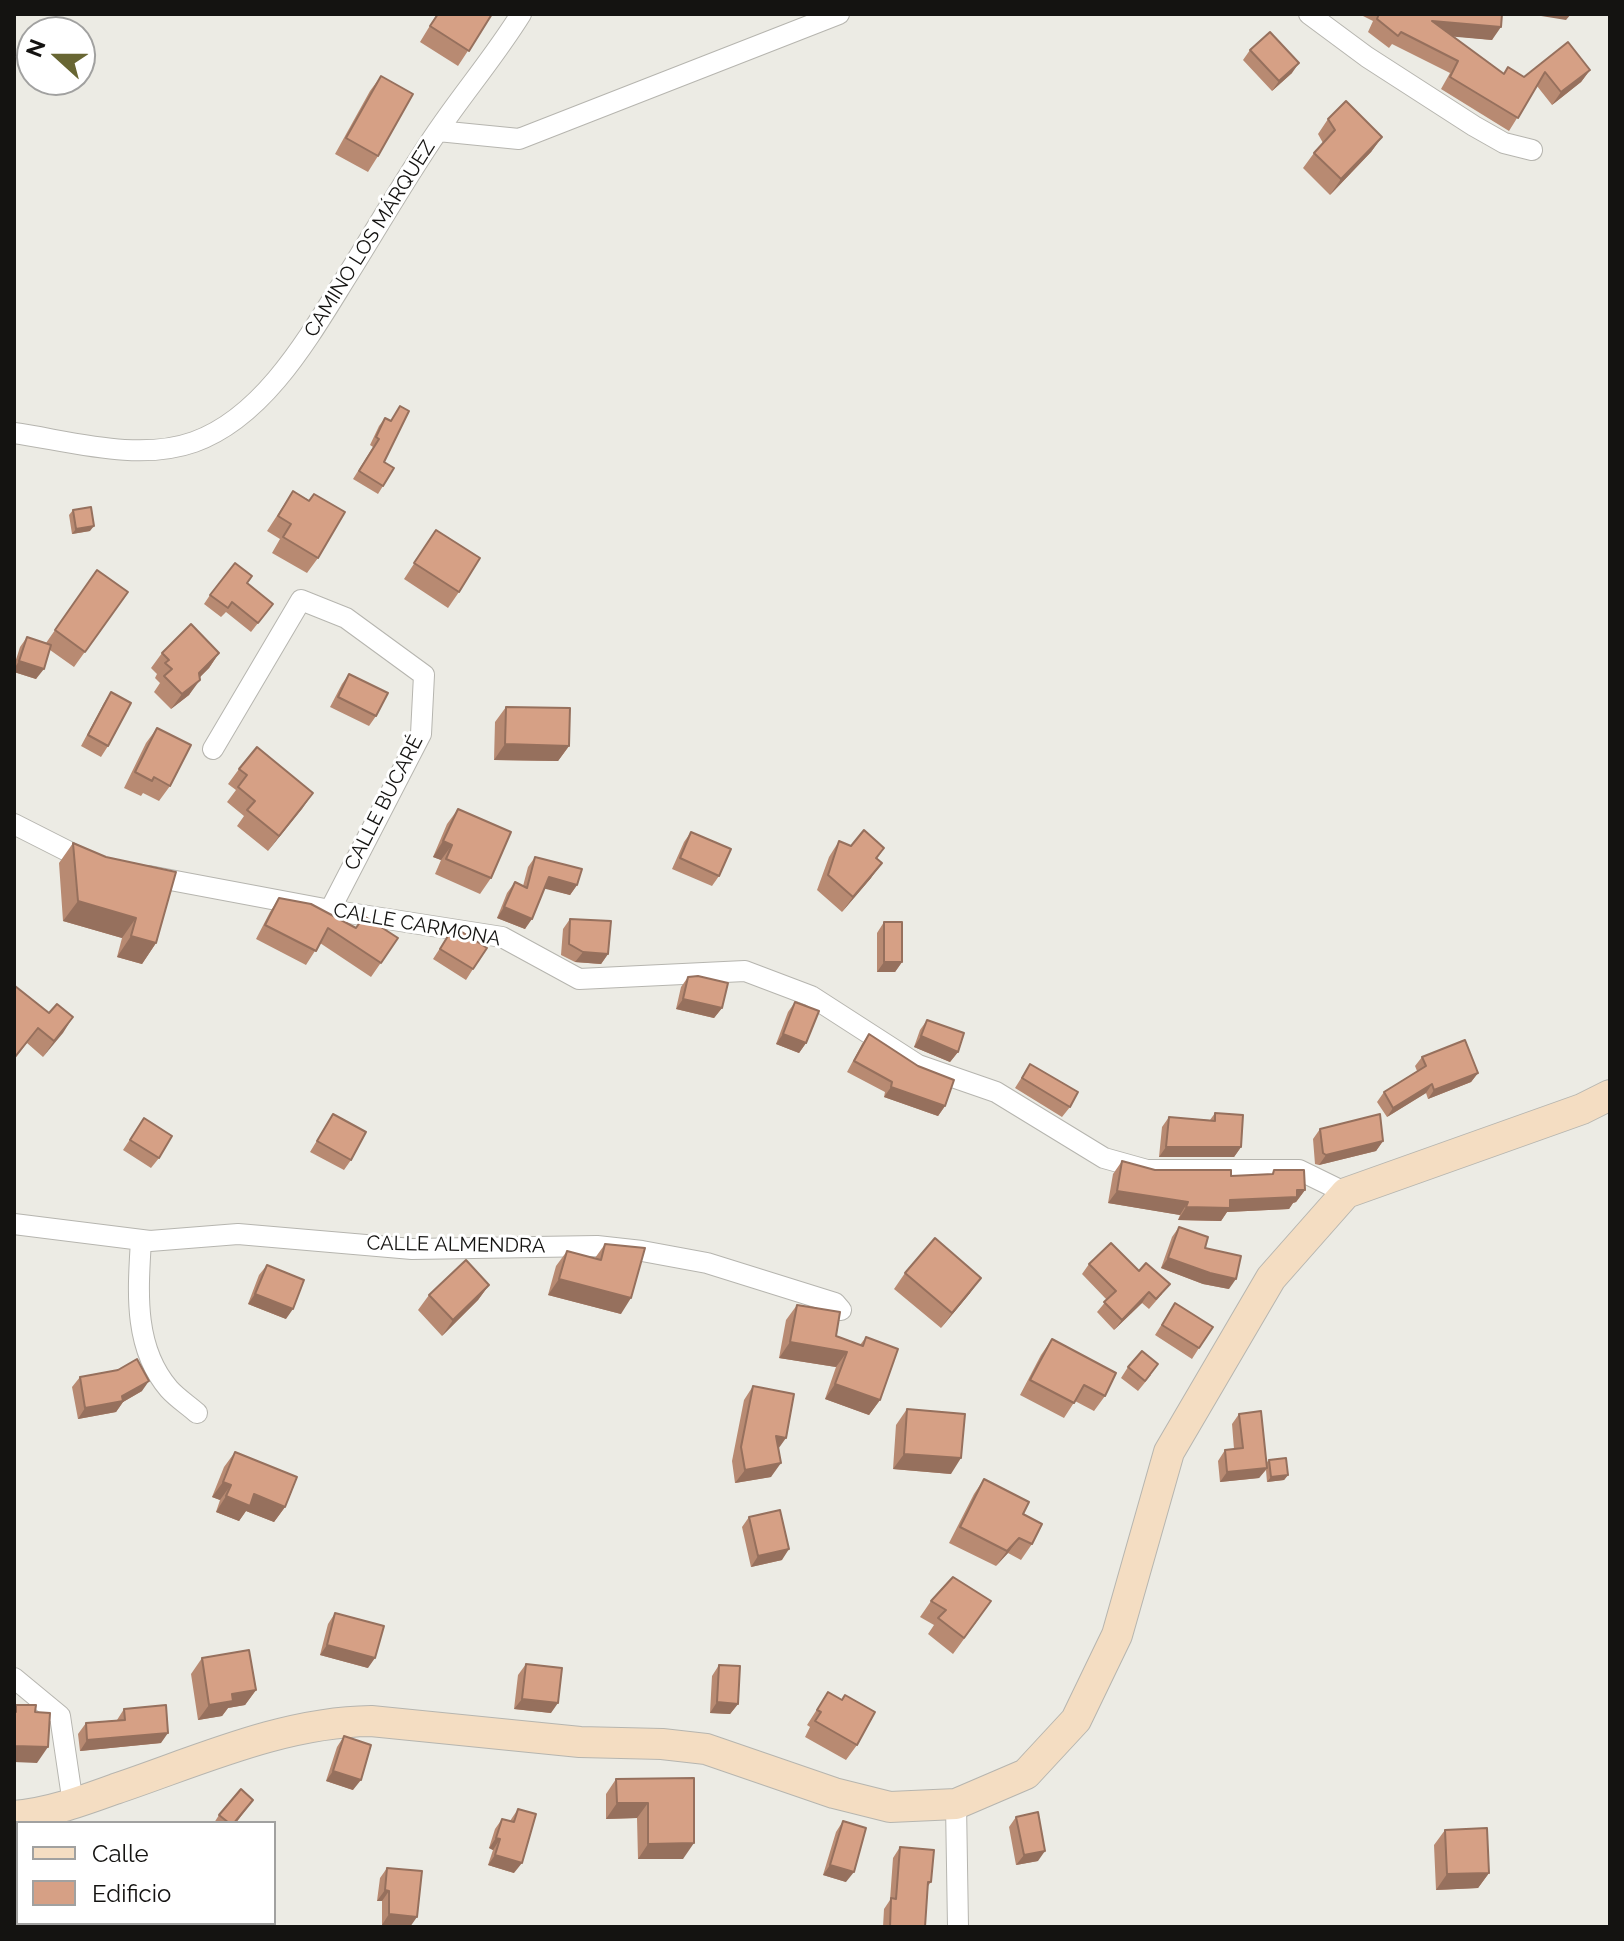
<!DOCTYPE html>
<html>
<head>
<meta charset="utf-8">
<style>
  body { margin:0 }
  #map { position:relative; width:1624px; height:1941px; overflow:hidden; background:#ecebe4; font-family:Raleway,sans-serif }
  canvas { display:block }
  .frame { position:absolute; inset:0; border:16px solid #141311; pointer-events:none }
  .legend { position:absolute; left:16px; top:1821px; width:260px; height:104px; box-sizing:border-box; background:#fff; border:2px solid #a1a1a0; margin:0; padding:10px 14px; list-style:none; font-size:24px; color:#141311 }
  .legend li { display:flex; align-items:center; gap:16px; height:40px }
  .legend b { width:40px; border:2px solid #a1a1a0 }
  .north { position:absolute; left:16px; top:16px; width:80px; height:80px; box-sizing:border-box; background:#fff; border:2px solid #a1a1a0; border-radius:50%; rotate:291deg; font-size:22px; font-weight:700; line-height:32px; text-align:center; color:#141311 }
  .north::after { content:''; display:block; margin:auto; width:28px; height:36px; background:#686633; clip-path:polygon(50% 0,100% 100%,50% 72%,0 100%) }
</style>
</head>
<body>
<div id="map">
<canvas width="1624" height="1941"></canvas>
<div class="frame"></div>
<ul class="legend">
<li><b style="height:10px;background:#f4ddc2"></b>Calle</li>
<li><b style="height:22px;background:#d6a085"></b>Edificio</li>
</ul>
<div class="north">N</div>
</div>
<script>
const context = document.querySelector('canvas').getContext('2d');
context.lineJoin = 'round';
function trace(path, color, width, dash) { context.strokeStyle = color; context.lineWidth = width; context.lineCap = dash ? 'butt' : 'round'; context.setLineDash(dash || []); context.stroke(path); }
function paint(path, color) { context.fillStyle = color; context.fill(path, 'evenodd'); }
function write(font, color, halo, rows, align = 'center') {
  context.font = font + ' Raleway,sans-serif'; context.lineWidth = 6; context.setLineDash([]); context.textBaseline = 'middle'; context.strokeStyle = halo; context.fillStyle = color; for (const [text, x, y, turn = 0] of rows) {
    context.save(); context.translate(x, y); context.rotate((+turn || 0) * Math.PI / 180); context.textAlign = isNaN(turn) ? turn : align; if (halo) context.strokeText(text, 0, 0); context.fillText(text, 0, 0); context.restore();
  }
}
const street = new Path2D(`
  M1309,14L1367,57L1474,126L1504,143L1532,150
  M438,131L519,139L839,14
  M14,433C70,441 138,462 194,442C264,417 309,337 347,276C377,228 405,179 437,132C464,92 495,56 521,14
  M213,749L301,600L346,618L424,675L421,734L330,910
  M14,824L91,863
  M149,876L330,910L502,937L579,979L745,971L811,996L918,1065L996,1092L1104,1158L1147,1170H1299L1346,1193
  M14,1224L150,1241L238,1234L412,1249L597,1246L642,1251L707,1263L835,1303L841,1310
  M141,1240C138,1291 133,1347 169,1389C177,1398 188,1405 197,1413
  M14,1678L60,1716L73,1804
  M956,1804L958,1927`);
const secondary = new Path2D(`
  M14,1816C49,1813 82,1801 115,1789C198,1761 283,1722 371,1721L580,1742L662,1744L706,1749L834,1793L890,1807L956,1804L1026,1774L1076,1720L1117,1635L1169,1452L1271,1278L1346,1193L1582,1109L1610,1095`);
const wall = new Path2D(`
  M437,14H492L458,66L420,42Z
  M1359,14H1502L1492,40L1453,36L1503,74L1508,67L1524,77L1568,42L1590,70L1581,82L1552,105L1537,86L1509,131L1441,89L1450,73L1392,44L1389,48L1368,32L1373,21Z
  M1250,50L1292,73L1272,91L1243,60Z
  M381,76L378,156L368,172L335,154L370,91Z
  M1328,119L1382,137L1371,152L1330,195L1303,168L1314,153L1323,143L1318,134Z
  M385,418L383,486L378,494L353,479L373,447L370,445L379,426Z
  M293,491L309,500L314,494L318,558L307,573L272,553L280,539L267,531Z
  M73,510L90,531L72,534L69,515Z
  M436,530L459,592L448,608L404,579Z
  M97,570L128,592L74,667L50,650L36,679L14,672V666L20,647L27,637L46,643Z
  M247,583L273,604L251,632L226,612L221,617L204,604L210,595Z
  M162,653H219L209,668L199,678L189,695L171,709L154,692L160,683L155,678L157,674L151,668Z
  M349,674L376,716L369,726L330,707L342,684Z
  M111,692L108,746L101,757L81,746L104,703Z
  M506,707L569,746L558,761L494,760L495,722Z
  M157,728L170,786L159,801L143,793L141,796L124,788L146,743Z
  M239,769L313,793L268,851L237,826L244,816L227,802L236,790L228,784Z
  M458,809L491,878L480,894L435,874L441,860L433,857L447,824Z
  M691,832L719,876L712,886L672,869L684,842Z
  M839,841L851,846L884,848L877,859L871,878L842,912L817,890L829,857Z
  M73,843L156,943L142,964L117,957L122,938L63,921L59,863Z
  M535,857L577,885L570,895L545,888L525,929L497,918L507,893L515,882L523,886L528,867Z
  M279,898L356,928L398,938L371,977L320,943L306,965L256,939L270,912Z
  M570,919L608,954L601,964L575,962L561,955L563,929Z
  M884,922L902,962L895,972H877V933Z
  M451,931L473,969L466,980L433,959Z
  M688,977L722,1008L714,1018L676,1009L681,987Z
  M14,987L49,1013L73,1017L43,1057L27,1043L14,1060Z
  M795,1002L806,1043L799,1053L776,1044L788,1012Z
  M927,1020L958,1052L950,1062L914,1047L920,1030Z
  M869,1034L945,1106L938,1116L884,1097L885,1092L847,1072L862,1044Z
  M1422,1057L1478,1073L1471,1082L1428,1099L1426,1093L1387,1117L1377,1102L1384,1092L1417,1071L1415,1066Z
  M1030,1064L1070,1107L1062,1117L1015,1088Z
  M1215,1113L1241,1147L1234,1157H1159L1162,1127L1169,1117L1210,1120Z
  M333,1114L351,1160L344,1170L310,1152Z
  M144,1118L159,1158L151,1168L123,1150Z
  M1320,1129L1383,1141L1376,1151L1319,1165L1315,1164L1313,1139Z
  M1122,1161L1155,1170L1231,1176L1272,1174L1274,1170L1305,1190L1296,1202L1293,1203L1289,1209L1227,1212L1221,1221L1178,1220L1180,1215L1108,1203L1113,1174Z
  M1179,1227L1205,1248L1229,1289L1203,1284L1161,1268L1172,1237Z
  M605,1244L621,1314L548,1295L556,1266L567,1251L595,1258Z
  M1089,1264L1162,1294L1149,1309L1142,1303L1114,1330L1097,1312L1107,1300L1082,1274Z
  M267,1265L286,1319L248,1304L259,1275Z
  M905,1273L970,1293L941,1328L894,1289Z
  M489,1285L478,1300L442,1336L418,1310L429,1295Z
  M1175,1303L1199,1348L1192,1359L1155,1335Z
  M797,1305L836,1336L860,1345L866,1337L880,1400L869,1415L825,1399L836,1367L779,1358L786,1320Z
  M1052,1339L1105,1396L1094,1411L1075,1401L1064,1418L1020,1395L1041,1355Z
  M1128,1367L1151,1375L1138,1391L1121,1378Z
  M80,1377L142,1391L123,1402L116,1412L78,1419L72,1387Z
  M753,1386L778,1449L771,1477L735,1483L732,1461L744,1400Z
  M907,1409L951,1474L893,1469L896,1425Z
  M1239,1414L1266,1463L1269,1460L1288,1475L1284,1480L1267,1482L1266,1470L1259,1478L1220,1482L1218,1461L1225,1450L1234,1449L1232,1424Z
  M235,1452L285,1507L274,1522L246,1511L239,1521L216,1512L220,1500L212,1497L224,1467Z
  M984,1479L1023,1514L1032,1544L1021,1560L1008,1553L996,1566L949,1543L974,1494Z
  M749,1517L782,1560L751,1567L742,1527Z
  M931,1601L980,1617L953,1654L928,1634L934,1625L920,1617Z
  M335,1613L368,1668L320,1655L328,1624Z
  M202,1658L256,1690L245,1705L228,1708L222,1716L198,1720L191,1674Z
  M526,1664L551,1713L514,1709L518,1675Z
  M719,1665L738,1704L730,1714L710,1713L712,1676Z
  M828,1692L857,1745L846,1760L805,1737L810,1727L807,1725Z
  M124,1709L161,1743L80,1751L78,1734L86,1723L117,1720Z
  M344,1736L353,1790L326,1781L337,1747Z
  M694,1778L683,1859H638L637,1818L606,1819V1794L616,1779Z
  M253,1800L236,1823H214L219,1815Z
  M518,1809L514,1873L488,1865L493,1850L489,1848L495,1829L502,1819L510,1821Z
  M1016,1817L1038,1861L1016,1865L1009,1827Z
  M843,1821L846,1882L823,1875L836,1832Z
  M1445,1830L1489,1873L1478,1888L1436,1890L1434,1845Z
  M900,1847L931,1882L928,1886L925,1927H883L884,1909L890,1900L893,1858Z
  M387,1868L410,1927L382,1925V1901H377L380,1878Z`);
const shadedWall = new Path2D(`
  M1536,14H1571L1566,20L1535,15Z
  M1432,21L1501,27L1492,40L1423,34Z
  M1299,63L1292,73L1272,91L1279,81Z
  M1590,70L1581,82L1552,105L1561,92Z
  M1382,137L1371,152L1330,195L1341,179Z
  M94,526L90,531L72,534L76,529Z
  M219,653L209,668L188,689L199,673Z
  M19,661L44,669L36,679L14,672V669Z
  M200,680L189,695L171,709L182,694Z
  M505,744L569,746L558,761L494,760Z
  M313,793L302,809L268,851L279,836Z
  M443,841L452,845L441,860L433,857Z
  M882,863L871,878L842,912L853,897Z
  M549,877L577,885L570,895L542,888Z
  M78,901L136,918L122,938L63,921Z
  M504,907L532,919L525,929L497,918Z
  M131,936L156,943L142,964L117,957Z
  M583,952L608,954L601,964L575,962Z
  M884,962H902L895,972H877Z
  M683,999L722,1008L714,1018L676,1009Z
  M73,1017L63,1033L43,1057L54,1041Z
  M783,1034L806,1043L799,1053L776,1044Z
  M921,1036L958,1052L950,1062L914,1047Z
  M1478,1073L1471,1082L1428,1099L1434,1090Z
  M1432,1084L1426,1093L1387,1117L1393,1108Z
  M891,1087L945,1106L938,1116L884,1097Z
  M1383,1141L1376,1151L1319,1165L1326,1155Z
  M1166,1147H1241L1234,1157H1159Z
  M1297,1190H1305L1296,1202L1293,1203L1289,1209L1227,1212L1221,1221L1178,1220L1186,1207Z
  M1117,1191L1188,1202L1180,1215L1108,1203Z
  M1168,1258L1236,1279L1229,1289L1203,1284L1161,1268Z
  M981,1278L970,1293L941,1328L952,1313Z
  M559,1279L631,1298L621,1314L548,1295Z
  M489,1285L478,1300L442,1336L453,1320Z
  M1149,1292L1142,1303L1114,1330L1122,1320Z
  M255,1294L293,1309L286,1319L248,1304Z
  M790,1342L847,1352L836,1367L779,1358Z
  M149,1381L142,1391L123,1402L116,1412L78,1419L85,1408L122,1396Z
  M835,1384L880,1400L869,1415L825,1399Z
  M776,1436L786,1438L776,1452Z
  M904,1454L961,1458L951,1474L893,1469Z
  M781,1463L771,1477L735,1483L745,1470Z
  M1267,1468L1259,1478L1220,1482L1227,1472Z
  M1288,1475L1284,1480L1267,1482L1271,1477Z
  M223,1482L231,1485L220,1500L212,1497Z
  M254,1494L285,1507L274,1522L246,1511L239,1521L216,1512L226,1496Z
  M1019,1538L1008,1553L996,1566L1007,1551Z
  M789,1549L782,1560L751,1567L758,1556Z
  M327,1645L375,1658L368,1668L320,1655Z
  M256,1690L245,1705L228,1708L222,1716L198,1720L209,1705L232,1694Z
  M522,1699L558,1703L551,1713L514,1709Z
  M717,1702L738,1704L730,1714L710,1713Z
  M168,1733L161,1743L80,1751L87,1740Z
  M14,1746L48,1747L37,1763L14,1762Z
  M333,1771L361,1780L353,1790L326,1781Z
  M617,1803H648L637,1818L606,1819Z
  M496,1838L500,1839L493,1850L489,1848Z
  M694,1843L683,1859H638L648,1844Z
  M1045,1851L1038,1861L1016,1865L1024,1855Z
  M495,1855L522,1863L514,1873L488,1865Z
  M830,1865L854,1872L846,1882L823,1875Z
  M1489,1873L1478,1888L1436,1890L1447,1874Z
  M14,1879H18V1896L14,1895Z
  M385,1890L389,1891L382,1901H377Z
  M389,1914L417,1917L410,1927L382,1925Z`);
const building = new Path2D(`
  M438,14H492L469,51L430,26Z
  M1379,14H1502L1501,27L1432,21L1504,74L1508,67L1524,77L1568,42L1590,70L1561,92L1545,72L1518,118L1450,77L1458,61L1401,32L1398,36L1377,19Z
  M1270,32L1299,63L1279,81L1250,50Z
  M381,76L413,94L378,156L346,138Z
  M1346,101L1382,137L1341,179L1314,153L1335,130L1328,119Z
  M400,406L409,411L384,462L394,468L383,486L359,471L379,439L376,437L385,418L391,421Z
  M293,491L309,501L314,494L345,512L318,558L283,537L291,524L278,516Z
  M91,507L94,526L76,529L73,510Z
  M436,530L480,558L459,592L414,563Z
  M235,563L252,576L247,583L273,604L258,623L232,602L228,608L210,595Z
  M97,570L128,592L85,652L55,630Z
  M191,624L219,653L199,673L200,680L182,694L164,676L172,669L165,663L169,660L162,653Z
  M27,637L51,645L44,669L19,661Z
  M349,674L388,693L376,716L338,697Z
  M111,692L131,703L108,746L88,735Z
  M506,707L570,708L569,746L505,744Z
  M157,728L191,745L170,786L154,777L152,781L135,772Z
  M257,747L313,793L279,836L247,810L255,801L238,787L247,775L239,769Z
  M458,809L511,832L491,878L446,859L452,845L443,841Z
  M864,830L884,848L876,858L882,863L853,897L828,875L839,841L851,846Z
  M691,832L731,849L719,876L680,858Z
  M73,843L106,857L176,872L156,943L131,936L136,918L78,901Z
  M535,857L582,869L577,885L549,877L532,919L504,907L515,882L527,888Z
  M279,898L311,904L356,928L364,916L398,938L381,963L328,928L316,951L265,925Z
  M570,919L611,921L608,954L583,952L569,944Z
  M884,922H902V962H884Z
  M451,931L462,932L487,948L473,969L440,949Z
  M698,976L728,983L722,1008L683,999L688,977Z
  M15,986L49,1013L57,1004L73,1017L54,1041L38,1028L14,1058Z
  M795,1002L819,1011L806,1043L783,1034Z
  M927,1020L964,1033L958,1052L921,1036Z
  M869,1034L918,1066L954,1080L945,1106L891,1087L892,1082L854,1061Z
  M1465,1040L1478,1073L1434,1090L1432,1084L1393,1108L1384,1092L1426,1066L1422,1057Z
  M1030,1064L1078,1092L1070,1107L1022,1078Z
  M1215,1113L1243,1115L1241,1147H1166L1169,1117L1215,1121Z
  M333,1114L366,1132L351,1160L317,1141Z
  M1380,1114L1383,1141L1326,1155L1323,1153L1320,1129Z
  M144,1118L172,1136L159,1158L130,1140Z
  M1122,1161L1155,1170H1231V1176L1273,1174L1274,1170H1304L1305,1190H1297V1197L1230,1200V1208L1186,1207L1188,1202L1117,1191Z
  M1179,1227L1208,1237L1205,1248L1241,1256L1236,1279L1210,1273L1168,1258Z
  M935,1238L981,1278L952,1313L905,1273Z
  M1111,1243L1139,1271L1146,1263L1170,1284L1156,1299L1149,1292L1122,1320L1104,1302L1116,1291L1089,1264Z
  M605,1244L645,1248L631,1298L559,1279L567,1251L601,1260Z
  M466,1260L489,1285L453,1320L429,1295Z
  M267,1265L304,1280L293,1309L255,1294Z
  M1175,1303L1213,1327L1199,1348L1162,1325Z
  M797,1305L840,1312L836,1336L863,1346L866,1337L898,1349L880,1400L835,1384L847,1352L790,1342Z
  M1052,1339L1116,1373L1105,1396L1084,1385L1074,1403L1030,1380Z
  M1142,1351L1158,1364L1145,1381L1128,1367Z
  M137,1359L149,1381L122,1396L123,1401L85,1408L80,1377L118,1370Z
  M753,1386L794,1394L786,1438L776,1436L781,1463L745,1470L741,1447Z
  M907,1409L965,1414L961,1458L904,1454Z
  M1261,1411L1267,1468L1227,1472L1225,1450L1243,1448L1239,1414Z
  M235,1452L297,1477L285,1507L254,1494L250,1506L226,1496L231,1485L223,1482Z
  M1286,1458L1288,1475L1271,1477L1269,1460Z
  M984,1479L1029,1502L1023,1514L1042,1524L1032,1544L1019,1538L1007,1551L960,1527Z
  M780,1510L789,1549L758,1556L749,1517Z
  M953,1577L991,1601L964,1638L938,1618L946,1610L931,1601Z
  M335,1613L384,1626L375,1658L327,1645Z
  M249,1650L256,1690L232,1694L233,1701L209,1705L202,1658Z
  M526,1664L562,1668L558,1703L522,1699Z
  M719,1665L740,1666L738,1704L717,1702Z
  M828,1692L842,1700L845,1695L875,1712L857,1745L815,1721L821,1712L817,1710Z
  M16,1705H36L35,1712L50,1713L48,1747L14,1746V1712H16Z
  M166,1705L168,1733L87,1740L86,1723L125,1720L124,1709Z
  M344,1736L371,1745L361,1780L333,1771Z
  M694,1778V1843L648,1844V1803H617L616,1779Z
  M241,1789L253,1800L234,1823H229L219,1815Z
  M518,1809L536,1814L522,1863L495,1855L500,1839L496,1838L502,1819L514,1822Z
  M1038,1812L1045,1851L1024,1855L1016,1817Z
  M843,1821L866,1828L854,1872L830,1865Z
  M1487,1828L1489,1873L1447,1874L1445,1830Z
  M14,1831L18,1832V1879H14Z
  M900,1847L934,1850L931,1882H928L925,1927H890L891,1898L896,1899Z
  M387,1868L422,1871L417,1917L389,1914V1891L385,1890Z`);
const streetNames = [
  ["CAMINO LOS MÁRQUEZ",370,239,-58],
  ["CALLE BUCARÉ",384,803,-63],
  ["CALLE CARMONA",417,925,10],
  ["CALLE ALMENDRA",456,1245,1]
];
trace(street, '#b6b5af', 22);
trace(secondary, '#b6b5af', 32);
trace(street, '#fff', 20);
trace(secondary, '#f4ddc2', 30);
paint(wall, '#b88a72');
paint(shadedWall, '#96705d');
paint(building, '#d6a085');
trace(building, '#96705d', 2);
write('20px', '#141311', '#fff', streetNames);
</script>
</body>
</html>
